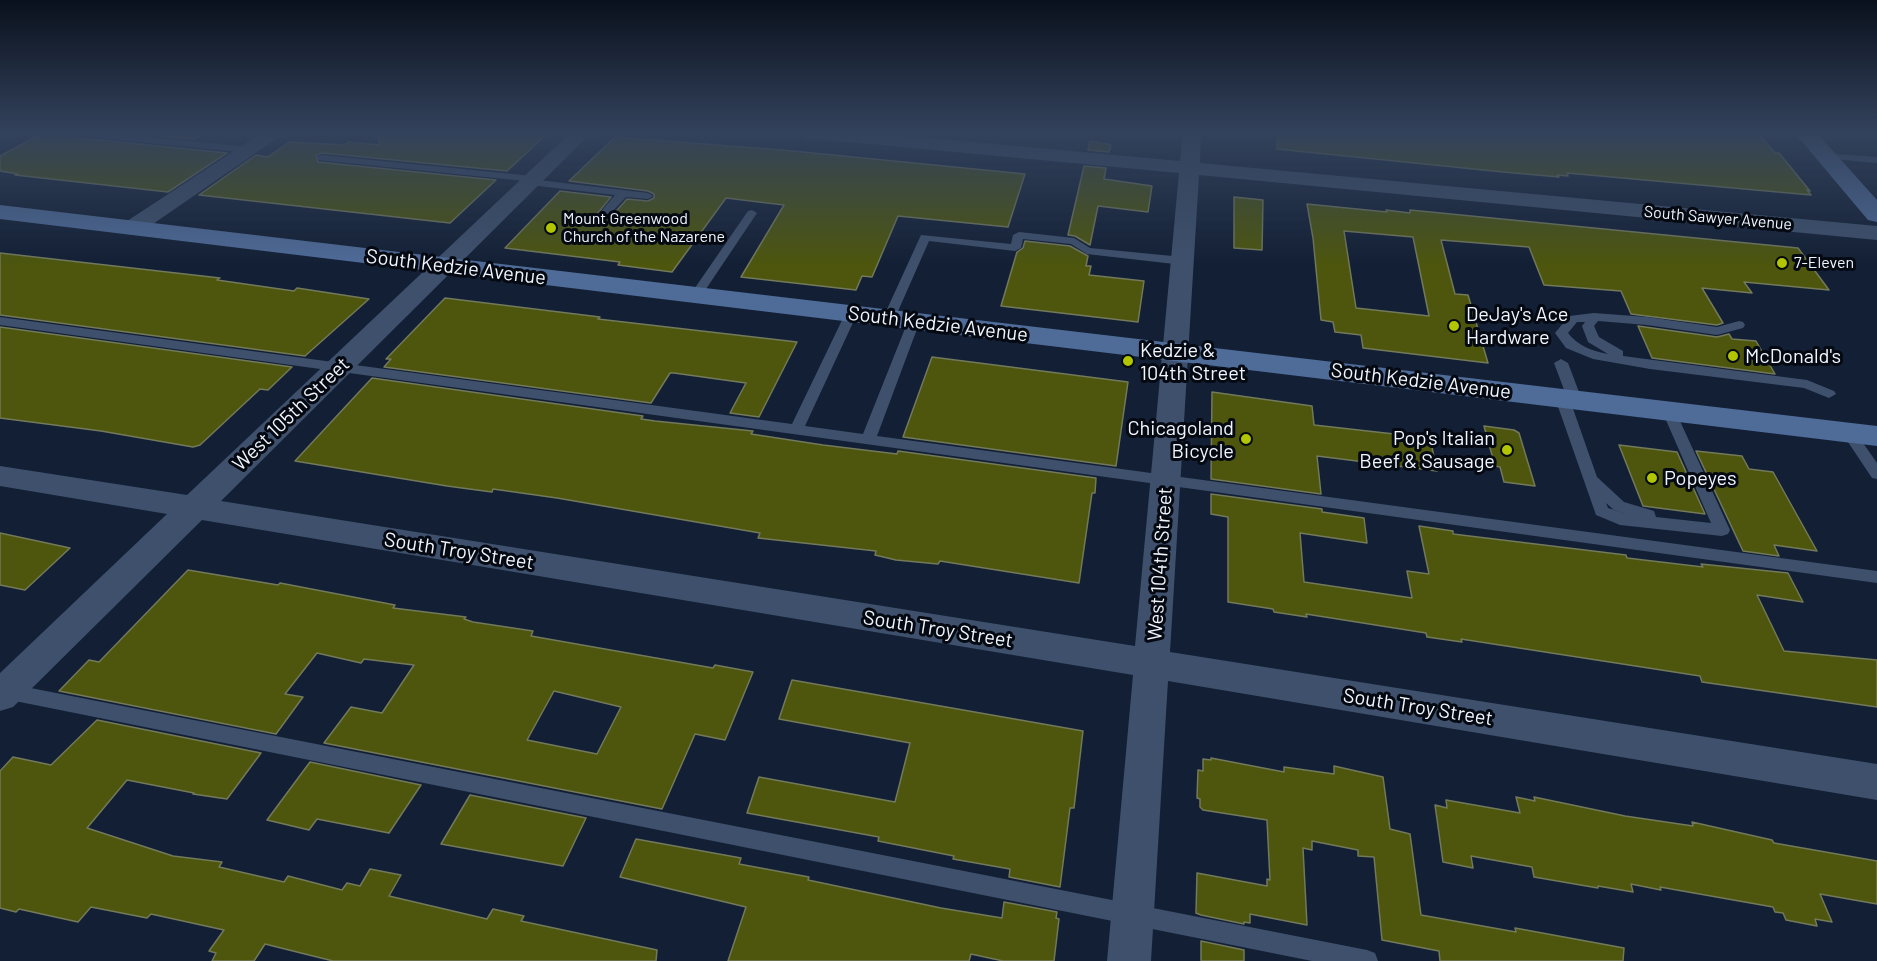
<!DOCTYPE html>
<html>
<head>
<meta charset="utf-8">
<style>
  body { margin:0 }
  canvas { display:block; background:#121f34 }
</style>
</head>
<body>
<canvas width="1877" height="961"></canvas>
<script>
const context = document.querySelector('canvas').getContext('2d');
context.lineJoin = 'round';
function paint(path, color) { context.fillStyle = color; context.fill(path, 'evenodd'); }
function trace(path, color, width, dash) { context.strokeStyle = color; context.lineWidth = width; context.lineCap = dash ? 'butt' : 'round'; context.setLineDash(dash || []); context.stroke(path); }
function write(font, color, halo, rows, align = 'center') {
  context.font = font + ' Barlow,sans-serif'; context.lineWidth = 6; context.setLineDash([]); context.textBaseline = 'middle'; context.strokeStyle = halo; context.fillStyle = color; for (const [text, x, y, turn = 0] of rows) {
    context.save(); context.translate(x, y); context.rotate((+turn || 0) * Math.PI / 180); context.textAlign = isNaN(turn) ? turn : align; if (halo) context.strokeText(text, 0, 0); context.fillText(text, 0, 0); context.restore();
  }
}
const building = new Path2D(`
  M45,132H63L70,137L227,153L168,192L15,175L18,174L0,171V156Z
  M116,132H206L193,139Z
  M379,132H549L507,171L322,153L316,155L318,162L496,180L450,223L199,195L256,155L268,157L289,142L344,145L348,142L379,145Z
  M1278,132H1757L1775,153H1779L1810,191L1807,190L1811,195L1567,173L1568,176L1557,175L1559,177L1503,172L1277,149Z
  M615,137L793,151L1025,174L1008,227L898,216L872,277L862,276L856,290L741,277L784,205L726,198L672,272L618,265L620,262L505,248L560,191L611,197L597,214L605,219L610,218L627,199L648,201L654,198V194L648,191L569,181Z
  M1090,141L1111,145L1109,152L1088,150Z
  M1084,166L1106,168L1104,179L1152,186L1148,212L1098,206L1090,245L1075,236L1068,235Z
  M1234,197L1263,200L1262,250L1234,248Z
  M1307,204L1387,212L1386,210L1410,213V210L1798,248L1829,290L1744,282L1752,293L1702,288L1723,323L1717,325L1631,314L1621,291L1544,285L1529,247L1441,240L1455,294L1468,295L1488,363L1363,348L1361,335L1335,332L1333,322L1321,320L1313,238ZM1344,231L1413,237L1429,316L1356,308Z
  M1025,241L1070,246L1088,256L1086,266H1091L1089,275L1144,281L1138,322L1001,306L1017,252L1023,248Z
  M0,253L220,278L217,280L294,291L297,288L369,299L305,356L0,315Z
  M445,298L600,317L598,319L797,342L759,417L730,413L746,383L674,373H670L651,403L384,367L391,359H386Z
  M1638,326L1717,337L1729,334L1732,339L1756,341L1775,374L1652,358Z
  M0,327L292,367L268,390L260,389L200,445L193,447L101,431L0,418Z
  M932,357L1128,382L1116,466L903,437Z
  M372,378L643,416L641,419L655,421L753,431L751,434L823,445L897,454L898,451L1096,478L1095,493H1092L1079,583L940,561L938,564L896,560L875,555L876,551L758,538L760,533L557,498L493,489L492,492L447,486L295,461Z
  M1212,392L1312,406L1314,425L1430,438L1437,471L1317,456L1321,494L1211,479Z
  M1484,426L1514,430L1519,433L1535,486L1504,482L1500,467L1495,466Z
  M1619,445L1677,452L1705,514L1643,506Z
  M1696,451L1742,456L1749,469L1773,472L1817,551L1774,545L1779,556L1743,551Z
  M1211,494L1322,509V512L1364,518L1367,543L1300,533L1304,582L1412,598L1407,571L1429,574L1419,526L1453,531V534L1626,555L1627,558L1703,567L1701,564L1788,573L1803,602L1757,595L1784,651L1877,660V707L1702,682L1700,676L1461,639L1462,642L1427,637L1426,633L1306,614L1307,617L1274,612L1273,609L1228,602V517L1211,514Z
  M0,533L70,548L25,590L0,585Z
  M188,570L278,585L280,583L395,605L393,608L466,617L464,619L473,622L533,631L531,636L713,668L715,665L753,672L725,740L695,734L662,809L324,743L351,707L382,713L414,665L364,659L361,663L317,653L285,694L303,697L276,734L59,691L89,660L99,662ZM554,691L621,707L597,754L527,740Z
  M792,680L1083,731L1074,808H1070L1060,887L1009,877L1010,869L953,859L954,856L878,841L879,837L747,813L759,777L895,802L910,743L779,719Z
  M97,720L261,753L227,799L193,794L194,793L127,780L87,828L173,856L222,862L219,867L284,882L288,876L342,890L347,883L360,886L370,869L401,875L389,896L487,919L493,909L524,916L521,921L657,950L656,961H333L265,944L254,961H212L216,953L209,951L224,930L151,914L147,918L91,907L78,922L19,909L16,912L0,908V771L13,757L51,765Z
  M1211,758L1284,772V767L1334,774V766L1383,777L1390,829L1410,834L1421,915L1516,932L1515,928L1624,948L1623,961H1440L1439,951L1382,940L1374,857L1358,856V850L1312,841V850L1303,848L1307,925L1250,914V923L1244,922V924L1201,915L1196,913L1197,873L1267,886V879L1270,880L1267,820L1203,810L1200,807V799L1197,798L1198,770L1203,771V759L1211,760Z
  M310,762L421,785L389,833L317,819L309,830L267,820Z
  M470,795L586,818L563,866L441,844Z
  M1516,797L1535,801L1534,797L1625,816L1693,826L1692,822L1772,840L1774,843L1877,861V904L1820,894L1832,922L1815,919L1817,926L1786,920L1783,913L1775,912L1773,907L1660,887L1661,890L1631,884L1633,892L1598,886V888L1534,877L1532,867L1471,856L1473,868L1443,862L1435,805L1447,808L1446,800L1520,813Z
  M636,839L741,858L739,864L809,877L808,880L941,908L1002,918L1004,902L1057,912L1056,918L1059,919L1054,961H1003L971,954L969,961H728L746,907L620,877Z
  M1201,941L1244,950V961H1201Z`);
const service = new Path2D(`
  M65,132H96L249,147L254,150L249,153L70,135Z
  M1826,153L1877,157V163L1822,158V154Z
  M322,155L533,176L538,180L648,193L653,196L648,199L626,197L608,216L604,217L599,214L615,195L530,185L525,181L318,160V156Z
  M752,210L757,213L702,295L696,299L692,298L690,295L748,211Z
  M1019,232L1074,238L1090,248L1183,257L1189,261L1183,265L1087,254L1071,244L1023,239L1021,248L1015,251L929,241L895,318L889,322L883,318L921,235L1011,244L1013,235Z
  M851,310L857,314L805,426L863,434L908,321L914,317L920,321L877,436L1877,571V583L0,325V317L792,424L845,314Z
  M1594,313L1647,317L1717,327L1739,321L1743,322L1745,325L1743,328L1717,335L1647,325L1598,321L1594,326L1599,337L1623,351V356L1807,380L1834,391L1836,394L1829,398L1804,388L1650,369L1593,359L1566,348L1555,333L1569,316ZM1577,322H1585L1582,326L1588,342L1608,354C1592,351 1578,346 1568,333Z
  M1561,359L1568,363L1582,400L1580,403H1571L1597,477L1624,502L1654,511L1656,517L1711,523L1662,411L1669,406L1674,408L1730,530L1728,534L1722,536L1620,525L1596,515L1555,398L1557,395H1566L1554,363ZM1606,503L1614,510L1628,514L1608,508Z
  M1849,428L1854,430L1877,463V479L1872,478L1842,433Z
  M0,682L1367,950L1375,953L1378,961H1312L0,698Z`);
const minor = new Path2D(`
  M263,132H286L140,233L132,235L124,233L121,228L124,223Z
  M571,132H592L221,501L1135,646L1179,173L806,138L799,136L797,132H865L1180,161L1183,132H1201L1200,163L1877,226V240L1199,175L1170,652L1877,764V800L1168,681L1151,961H1107L1133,675L202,520L13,707L0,711V673L167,514L0,486V466L187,495Z`);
const secondary = new Path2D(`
  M1794,132H1816L1877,200V222L1868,220Z
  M0,205L1877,426V446L0,219Z`);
const markers = [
  [551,228,6,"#b1c500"],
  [1782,263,6,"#b1c500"],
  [1454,326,6,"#b1c500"],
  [1733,356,6,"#b1c500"],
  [1128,361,6,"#b1c500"],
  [1246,439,6,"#b1c500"],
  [1507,450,6,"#b1c500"],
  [1652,478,6,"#b1c500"]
];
const farStreetnames = [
  ["South Sawyer Avenue",1718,218,5]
];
const farPoinames = [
  ["Mount Greenwood",563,219],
  ["Church of the Nazarene",563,237],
  ["7-Eleven",1794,263]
];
const streetNames = [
  ["South Kedzie Avenue",456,267,7],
  ["South Kedzie Avenue",938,324,7],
  ["South Kedzie Avenue",1421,381,7],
  ["West 105th Street",291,414,-44],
  ["South Troy Street",459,551,9],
  ["West 104th Street",1160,564,-86],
  ["South Troy Street",938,629,9],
  ["South Troy Street",1418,707,9]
];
const poiNames = [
  ["DeJay's Ace",1466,314],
  ["Hardware",1466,337],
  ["Kedzie &",1140,350],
  ["104th Street",1140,373],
  ["McDonald's",1745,356],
  ["Chicagoland",1234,428,"right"],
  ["Bicycle",1234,451,"right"],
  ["Pop's Italian",1495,438,"right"],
  ["Beef & Sausage",1495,461,"right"],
  ["Popeyes",1664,478]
];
paint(building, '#4d560c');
trace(building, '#73795b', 1.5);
paint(service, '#3e506c');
paint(minor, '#3e506c');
paint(secondary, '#4f6b98');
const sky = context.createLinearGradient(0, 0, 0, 266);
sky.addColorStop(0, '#0a111d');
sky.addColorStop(0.5, '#33425c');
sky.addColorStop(1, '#33425c00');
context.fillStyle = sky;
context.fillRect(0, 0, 1877, 266);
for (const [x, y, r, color] of markers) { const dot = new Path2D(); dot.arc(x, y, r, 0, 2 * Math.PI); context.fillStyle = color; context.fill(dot); trace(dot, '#040912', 2); }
write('16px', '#f0f5fe', '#040912', farStreetnames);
write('16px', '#f0f5fe', '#040912', farPoinames, 'left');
write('20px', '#f0f5fe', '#040912', streetNames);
write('20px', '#f0f5fe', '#040912', poiNames, 'left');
</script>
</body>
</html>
